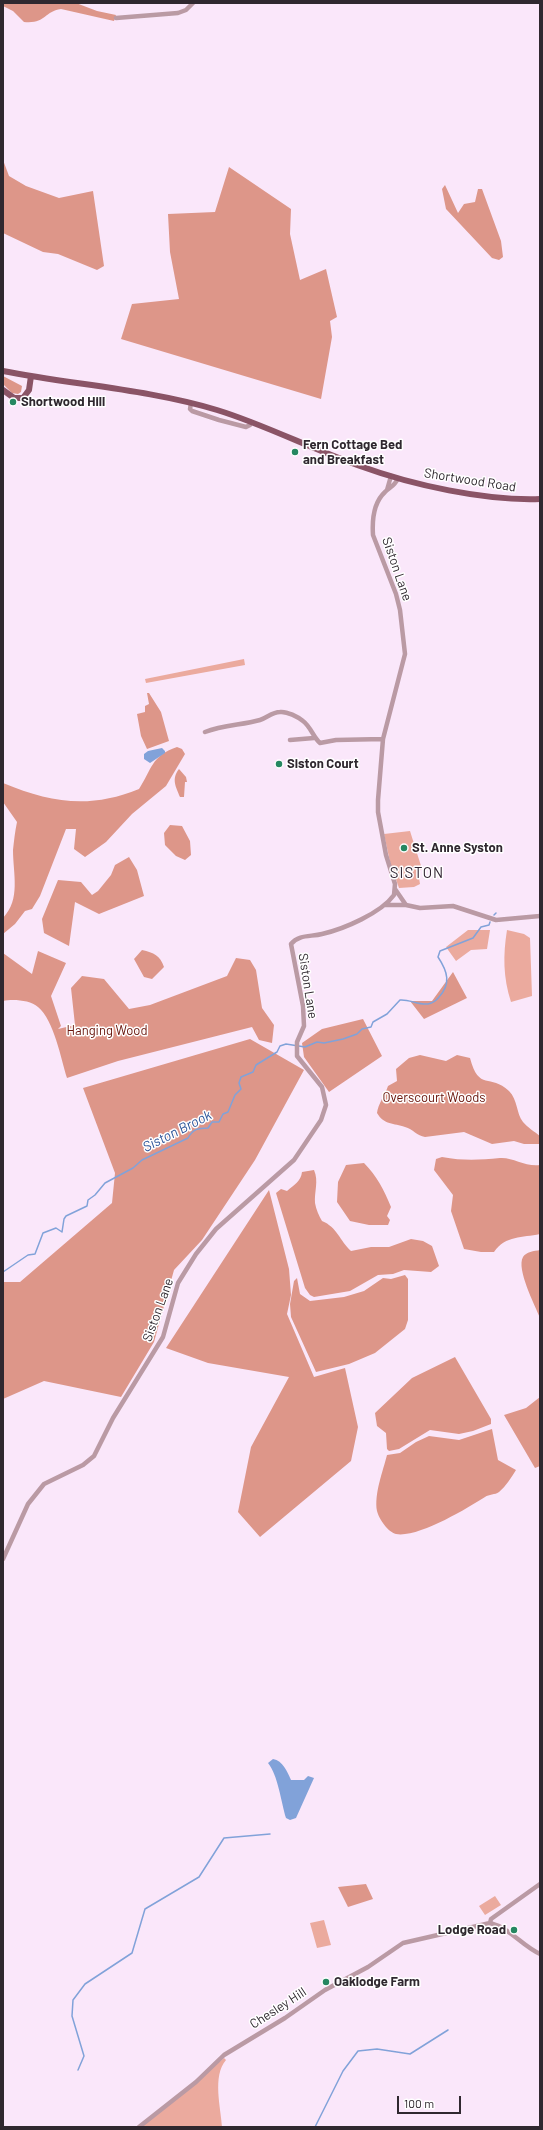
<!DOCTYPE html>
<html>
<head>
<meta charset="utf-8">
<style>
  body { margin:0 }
  #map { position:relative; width:543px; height:2130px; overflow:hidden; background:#fae7fa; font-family:Barlow,sans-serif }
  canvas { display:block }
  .frame { position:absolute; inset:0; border:4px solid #2f282f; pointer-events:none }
  .scale { position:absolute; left:397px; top:2096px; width:64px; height:18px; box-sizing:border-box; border:2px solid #2f282f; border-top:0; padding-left:5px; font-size:12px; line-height:14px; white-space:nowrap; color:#2f282f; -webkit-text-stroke:3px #fff; paint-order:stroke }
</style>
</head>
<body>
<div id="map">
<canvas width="543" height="2130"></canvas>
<div class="frame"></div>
<div class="scale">100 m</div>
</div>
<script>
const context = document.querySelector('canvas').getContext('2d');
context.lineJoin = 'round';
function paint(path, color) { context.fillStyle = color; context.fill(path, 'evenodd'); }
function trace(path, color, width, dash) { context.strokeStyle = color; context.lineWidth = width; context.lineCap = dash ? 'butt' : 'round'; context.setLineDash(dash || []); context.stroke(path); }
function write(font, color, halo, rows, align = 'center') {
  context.font = font + ' Barlow,sans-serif'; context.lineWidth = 3; context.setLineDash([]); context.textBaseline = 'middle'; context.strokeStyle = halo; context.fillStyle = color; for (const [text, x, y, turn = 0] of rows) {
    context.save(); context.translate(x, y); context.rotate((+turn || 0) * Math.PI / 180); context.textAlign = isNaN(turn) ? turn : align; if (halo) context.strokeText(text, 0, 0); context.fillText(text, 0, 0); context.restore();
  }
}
const green = new Path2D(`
  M244,659L245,665L146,683L145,679Z
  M410,831L422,869L418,872L420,884L414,887L399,888L390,862L384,834Z
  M468,930H490L487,949L471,950L456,961L446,947Z
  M507,930L524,934L530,938L532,996L511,1002C503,977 503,955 507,930Z
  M495,1896L501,1905L485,1915L479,1906Z
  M324,1920L331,1945L317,1948L310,1923Z
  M224,2058L226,2060C212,2076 221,2108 222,2127H141Z`);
const forest = new Path2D(`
  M3,3H76L97,11L116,15L114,21L61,9C43,12 46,24 24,22L13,11L3,6Z
  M3,160L9,176L26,186L59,198L93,191L104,266L97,270L58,254L43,252L3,233Z
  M229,167L291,209L290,234L300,280L326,269L337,317L330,321L332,337L321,399L121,339L132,304L179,299L170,252L168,214L215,212Z
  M445,185L458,213L464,204L475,202L478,189H482L501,241L503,257L499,260L492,258L446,209L442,189Z
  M3,376L22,386L21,392L18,394L12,393L3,384Z
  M147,693H149L161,712L169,741L147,749L141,736L137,714L145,712V706L149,704Z
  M177,747L182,749L185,754L166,786L132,814L106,842L85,857L74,849L76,829H66L40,896L32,909L25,911L15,924L3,934V918C21,899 13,874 13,850C14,841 15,831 17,822L3,802V783C51,803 90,809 139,789C152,769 151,756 177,747Z
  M179,769L186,777L187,782H185L184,797H180C176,787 171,779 179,769Z
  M170,825L182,826L190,841L191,855L185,860L176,856L165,845L164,833Z
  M129,857L137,870L144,896L99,914L75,902L69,946L44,933L42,919L58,880L81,882L92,895L98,891L111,875L115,865Z
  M142,950C154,953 160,955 164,967L152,979L144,977L134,959Z
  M38,951L66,963L51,996L61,1026L58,1029L75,1025L71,988L82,976L104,979L129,1009L150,1005L227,976L236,958L250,960L256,970L262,1008L274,1025L272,1043L259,1040L252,1027L118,1061L67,1078C61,1059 54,1020 38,1007C30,1000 13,999 3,1001V953L32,974Z
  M453,972L467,998L424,1019L410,1001H432Z
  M363,1019L382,1056L329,1092L304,1057L302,1043L322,1029Z
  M250,1039L304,1070L255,1160L202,1240L174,1270L154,1342L121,1397L44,1381L3,1399V1282H20L112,1203L115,1173L83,1088Z
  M420,1055L446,1061L457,1055L470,1058C479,1092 490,1073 509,1091C518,1100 516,1113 523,1122C527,1127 535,1132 540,1136V1144H524L514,1141L492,1144L464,1132L425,1137C417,1136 413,1129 405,1127C394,1123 384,1125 377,1113C378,1104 385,1095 388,1086L397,1081L396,1069L409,1058Z
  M442,1157C464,1161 479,1160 500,1158C513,1157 525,1167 540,1165V1234C522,1238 506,1235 494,1252H481L464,1249L451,1211L453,1195L434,1170L436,1159Z
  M364,1163C377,1176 384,1190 391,1207L387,1216L390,1220L388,1225H369L350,1221L337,1202L338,1182L346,1165Z
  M314,1170C319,1181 314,1192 315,1203C316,1209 319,1216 322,1221C337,1227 340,1241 351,1251L371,1247H389L411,1239L423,1241L432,1246L439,1266L431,1272L404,1270L393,1274L378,1275L350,1291L314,1297L310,1295L305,1288L276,1193L281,1189L287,1191C294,1185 301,1181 302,1172Z
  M269,1190L289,1269L291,1295L287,1314L314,1377L345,1368L358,1427L351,1461L260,1537L238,1512L251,1447L289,1377L208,1363L166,1348Z
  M540,1250V1318C535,1305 516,1269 523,1257C526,1252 534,1251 540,1250Z
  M405,1275L408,1279V1320L405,1329L375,1353L349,1364L316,1372L291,1317L290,1304L294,1281L297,1278L300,1294L310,1301L344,1297L364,1291L383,1278L391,1279Z
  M455,1357L491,1419V1424L473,1431L459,1434L430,1430L399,1449L389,1451L387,1449L386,1433L377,1426L375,1413L412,1378Z
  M540,1397V1466L535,1468L504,1415L526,1408Z
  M492,1429L498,1460L516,1470C511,1478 506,1486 499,1492C495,1495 489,1494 485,1497C466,1509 418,1538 396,1534C388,1532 379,1519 377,1511C374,1494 383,1471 387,1455L400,1453L416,1442L429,1436L459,1440Z
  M366,1884L373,1899L348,1907L338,1887Z`);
const water = new Path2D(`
  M162,748L165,751V753L150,763L144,759V754L148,751Z
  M273,1759C283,1761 287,1771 291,1780H304L308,1776L314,1778L296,1818L290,1820L286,1818C281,1802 278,1775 268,1763Z`);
const stream = new Path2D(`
  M494,915L496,913
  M3,1272L28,1255L35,1254L43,1233L56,1228L62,1232L64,1219L66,1216L87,1206L88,1200L95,1195L105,1183L133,1168L142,1160L188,1138C193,1129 198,1128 208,1128L212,1122H219L223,1114L228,1112L235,1095L241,1089L239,1083L241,1077L253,1072L256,1065L277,1052L280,1046L286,1044L305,1047L317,1042L324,1043L343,1039L357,1034L362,1029L371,1027L373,1022L387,1014L400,1000C409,999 418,1005 428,1004C433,1003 436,1001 439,997C451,984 448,972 438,957L440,951L473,938L481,927L489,925L490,922
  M78,2070L84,2056L72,2016L73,2000L85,1984L132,1953L145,1909L199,1877L224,1838L270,1834
  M315,2127L343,2071L358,2051L377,2049L410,2054L448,2030`);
const minor = new Path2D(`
  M116,18L178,13L186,10L193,3
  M191,403L190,409L192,411L219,420L246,427L250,425L251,422
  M387,490L391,476
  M205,732C223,725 242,725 260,720C267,718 272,712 280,712C287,711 298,717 303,721C311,727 313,737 320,743L336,740L383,739
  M290,740L314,738
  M395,889L406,905
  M385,905H406L420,908L453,906L496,920L540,916
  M3,1559L28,1504L44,1484L83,1465L94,1456L113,1418L163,1337L178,1283L196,1254L216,1229L294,1160L321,1120L326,1105L322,1087L297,1056V1042L304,1026L303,1006L291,944C299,934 311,937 322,934C344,929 381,913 394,895L395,884L386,855L378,812V800L383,739L405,654L400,610L396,594L373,535C372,520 373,503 385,492C390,487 395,486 398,478
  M490,1923L491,1919L540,1884
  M139,2127L196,2082L224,2055L285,2018L325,1990L368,1967L403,1943L490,1923C510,1928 522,1946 540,1954`);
const major = new Path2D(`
  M3,371C74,385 147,389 217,410C266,425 311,449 360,466C412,485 485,501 540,499
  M3,390L14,398H23L29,390L31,376`);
const markers = [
  [13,402,4,"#258761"],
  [295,452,4,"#258761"],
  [279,764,4,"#258761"],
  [404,848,4,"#258761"],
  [514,1930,4,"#258761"],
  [326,1982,4,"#258761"]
];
const poiNames = [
  ["Shortwood Hill",21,402],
  ["Fern Cottage Bed",303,445],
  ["and Breakfast",303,460],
  ["Siston Court",287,764],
  ["St. Anne Syston",412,848],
  ["Lodge Road",506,1930,"right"],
  ["Oaklodge Farm",334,1982]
];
const streetNames = [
  ["Shortwood Road",470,480,9],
  ["Siston Lane",397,569,71],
  ["Siston Lane",308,986,81],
  ["Siston Lane",158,1310,-70],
  ["Chesley Hill",278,2008,-33]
];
const parkNames = [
  ["Hanging Wood",107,1031],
  ["Overscourt Woods",434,1098]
];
const waterNames = [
  ["Siston Brook",177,1131,-27]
];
const quarterNames = [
  ["SISTON",417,873]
];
paint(green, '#ebaa9e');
paint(forest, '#dd9689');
paint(water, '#81a2d9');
trace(stream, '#81a2d9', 1.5);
trace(minor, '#ba9aa4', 4.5);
trace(major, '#8a5466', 6);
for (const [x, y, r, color] of markers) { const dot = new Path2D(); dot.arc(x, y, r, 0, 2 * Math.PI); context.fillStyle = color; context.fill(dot); trace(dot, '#fff', 1.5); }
write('bold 13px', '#2f282f', '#fff', poiNames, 'left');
write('13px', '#2f282f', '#fff', streetNames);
write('13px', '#68140b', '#fff', parkNames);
write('italic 14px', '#2c5498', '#fff', waterNames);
context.letterSpacing = '1px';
write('15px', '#312432', '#fff', quarterNames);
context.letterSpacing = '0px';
</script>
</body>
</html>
